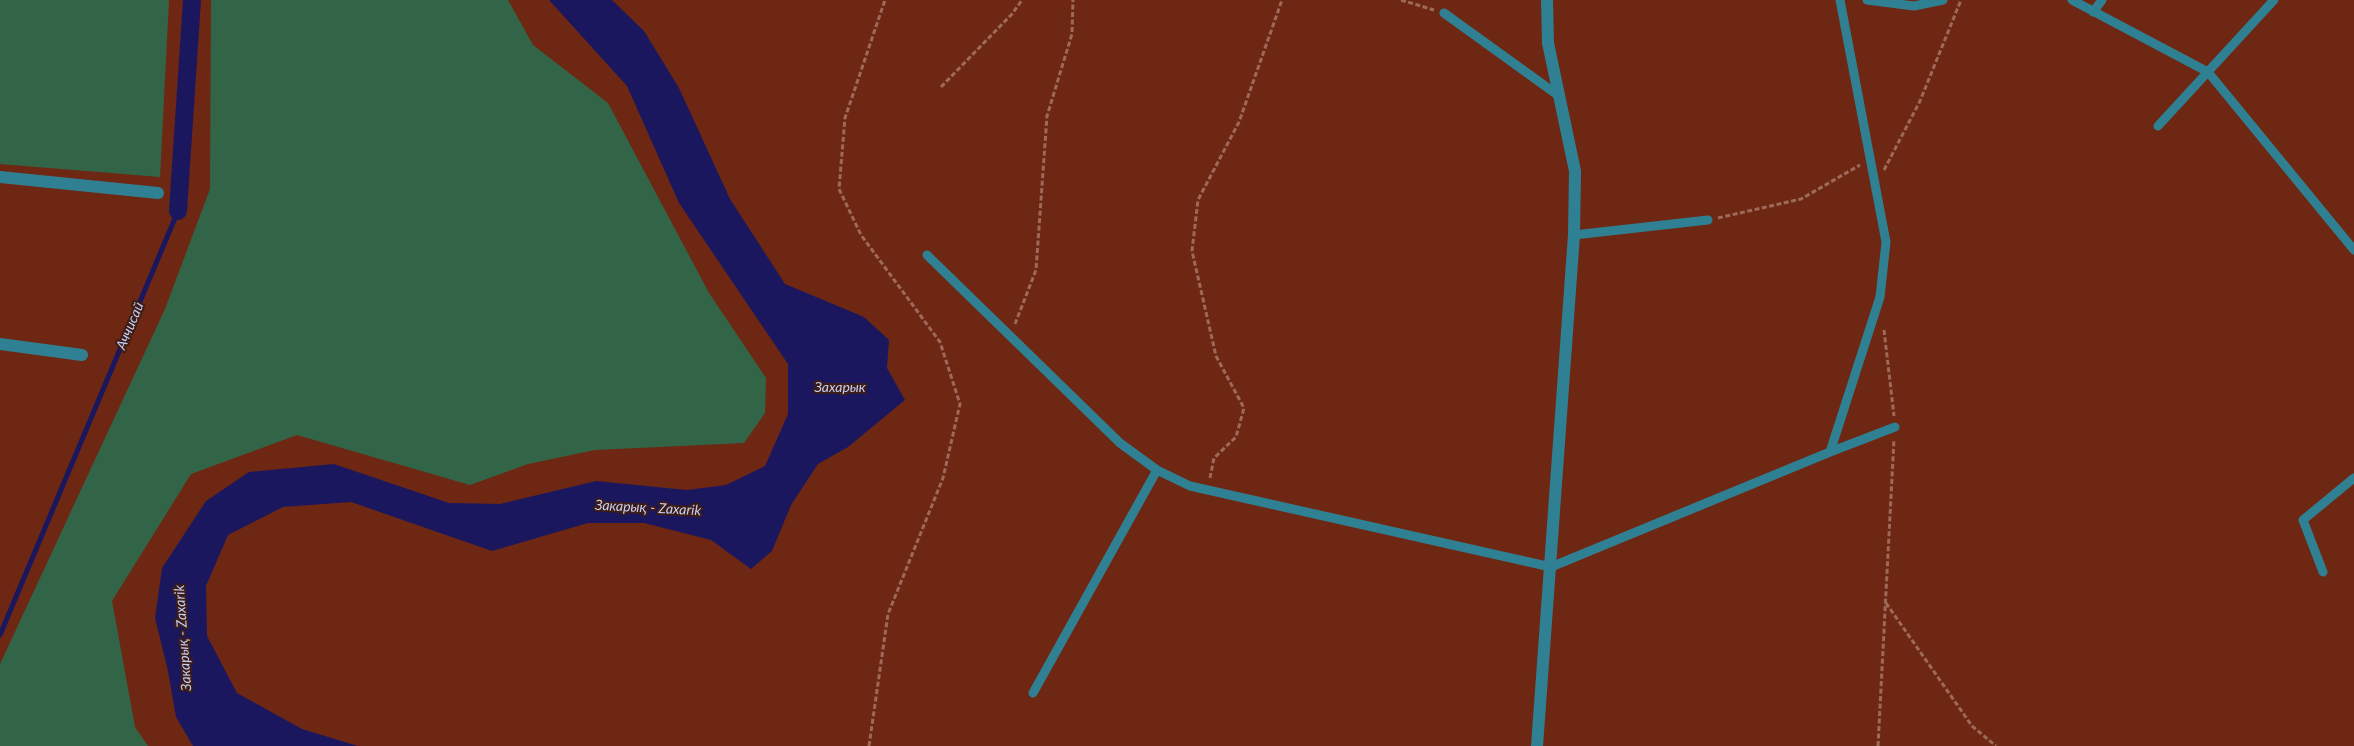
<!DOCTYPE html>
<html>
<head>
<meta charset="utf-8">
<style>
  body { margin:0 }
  canvas { display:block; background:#6d2712 }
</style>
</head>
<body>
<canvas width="2354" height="746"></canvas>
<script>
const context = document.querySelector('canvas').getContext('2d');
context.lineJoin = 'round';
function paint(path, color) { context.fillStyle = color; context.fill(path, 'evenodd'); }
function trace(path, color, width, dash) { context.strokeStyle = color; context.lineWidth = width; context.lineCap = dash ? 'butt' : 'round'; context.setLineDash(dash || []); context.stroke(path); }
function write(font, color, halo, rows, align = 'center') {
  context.font = font + ' Lato,sans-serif'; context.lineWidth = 4; context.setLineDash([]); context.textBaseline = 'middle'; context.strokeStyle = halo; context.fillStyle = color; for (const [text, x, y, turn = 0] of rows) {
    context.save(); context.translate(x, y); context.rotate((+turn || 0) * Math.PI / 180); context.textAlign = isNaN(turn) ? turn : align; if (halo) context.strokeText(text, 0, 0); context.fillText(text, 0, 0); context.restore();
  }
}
const green = new Path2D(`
  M0,0H169L160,177L0,164Z
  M211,0H508L533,45L608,103L709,293L766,378L765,413L744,443L595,450L528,464L470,485L297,435L191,474L112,601L135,727L148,746H0V664L165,309L210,189Z`);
const water = new Path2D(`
  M549,0H612L644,31L679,88L730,199L785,284L864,317L889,340L887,368L905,400L848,447L818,464L791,505L772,551L751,569L711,540L644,523H588L492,551L351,502L283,507L228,535L206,586L207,636L237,693L302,729L358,746H193L176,717L168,671L155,618L162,568L206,501L249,472L334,464L449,503L500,504L596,481L687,490L726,485L765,466L788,414V364L679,203L627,86Z`);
const stream = new Path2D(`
  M0,635L178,211`);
const canal = new Path2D(`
  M178,211L192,0`);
const path = new Path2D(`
  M1401,0L1434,10
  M941,87L1012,14L1022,0
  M1884,170L1920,101L1961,0
  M1718,218L1801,199L1860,165
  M1015,324L1036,270L1047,116L1072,34L1073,0
  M1884,330L1894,416
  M1210,478L1214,458L1236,437L1244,408L1216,356L1192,251L1198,200L1239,122L1282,0
  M1886,603L1972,726L1996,746
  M869,746L888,614L943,478L960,404L940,342L861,235L839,189L845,118L885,0
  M1878,746L1894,439`);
const lane = new Path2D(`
  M1867,0L1914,6L1943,0
  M2072,0L2208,72L2354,250
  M2093,12L2102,0
  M1444,13L1559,96
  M2158,126L2274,0
  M1574,235L1708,220
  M927,255L1120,443L1157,470L1190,486L1551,567L1830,452L1895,427
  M1830,452L1880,297L1886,242L1840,0
  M2323,572L2303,520L2354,478
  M1033,693L1157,470`);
const street = new Path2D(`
  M0,177L158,193
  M0,344L82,355
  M1537,746L1574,235L1575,171L1548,43L1547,0`);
const waterNames = [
  ["Аччисай",130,326,-67],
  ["Захарык",840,387],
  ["Закарық - Zaxarik",648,508,3],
  ["Закарық - Zaxarik",183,638,-94]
];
paint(green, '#326547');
paint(water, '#1b175f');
trace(stream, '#1b175f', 5);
trace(canal, '#1b175f', 18);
trace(path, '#9e6959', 3, [5, 2.5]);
trace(lane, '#308094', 9);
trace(street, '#308094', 12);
write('italic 14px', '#c5cef9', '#3d1d14', waterNames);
</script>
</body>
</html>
